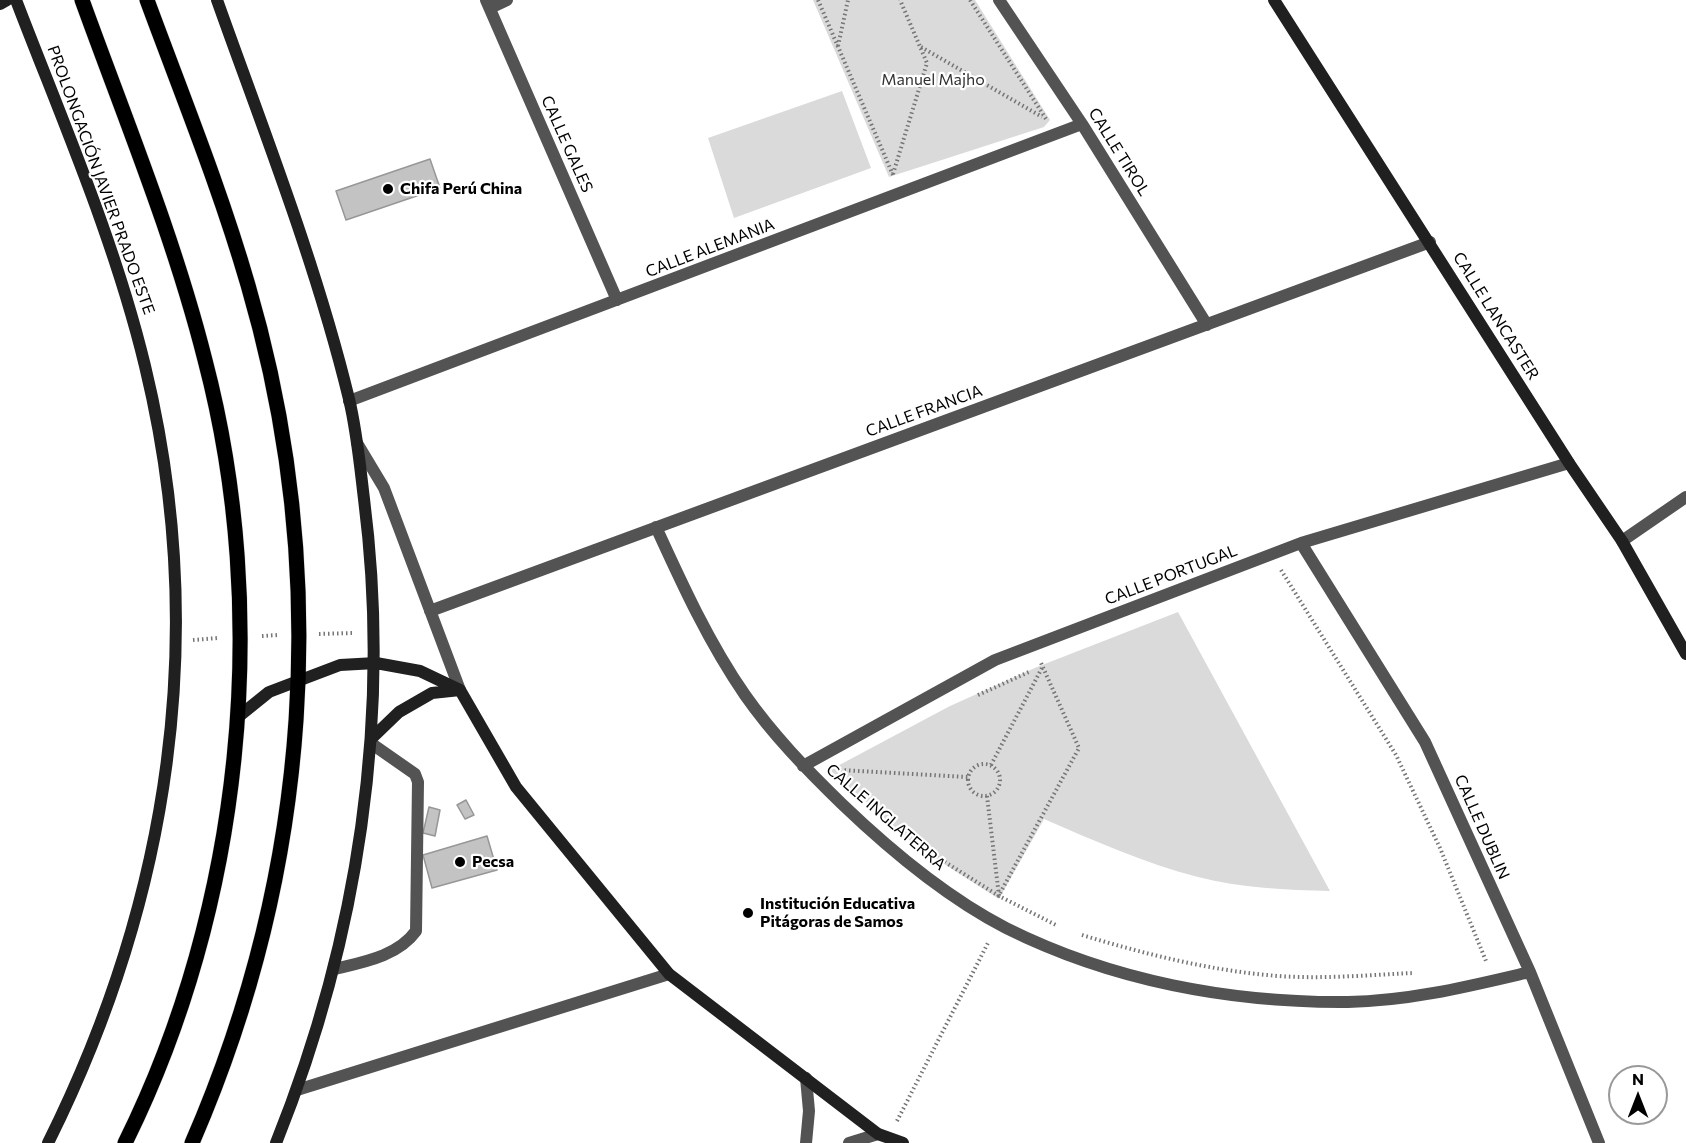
<!DOCTYPE html>
<html>
<head>
<meta charset="utf-8">
<style>
  body { margin:0 }
  #map { position:relative; width:1686px; height:1143px; overflow:hidden; background:#fff; font-family:Commissioner,sans-serif }
  canvas { display:block }
  .north { position:absolute; left:1608px; top:1065px; width:60px; height:60px; box-sizing:border-box; background:#fff; border:2px solid #999; border-radius:50%; rotate:0deg; font-size:16px; font-weight:700; line-height:24px; text-align:center; color:#000 }
  .north::after { content:''; display:block; margin:auto; width:21px; height:27px; background:#000; clip-path:polygon(50% 0,100% 100%,50% 72%,0 100%) }
</style>
</head>
<body>
<div id="map">
<canvas width="1686" height="1143"></canvas>
<div class="north">N</div>
</div>
<script>
const context = document.querySelector('canvas').getContext('2d');
context.lineJoin = 'round';
function paint(path, color) { context.fillStyle = color; context.fill(path, 'evenodd'); }
function trace(path, color, width, dash) { context.strokeStyle = color; context.lineWidth = width; context.lineCap = dash ? 'butt' : 'round'; context.setLineDash(dash || []); context.stroke(path); }
function write(font, color, halo, rows, align = 'center') {
  context.font = font + ' Commissioner,sans-serif'; context.lineWidth = 4.5; context.setLineDash([]); context.textBaseline = 'middle'; context.strokeStyle = halo; context.fillStyle = color; for (const [text, x, y, turn = 0] of rows) {
    context.save(); context.translate(x, y); context.rotate((+turn || 0) * Math.PI / 180); context.textAlign = isNaN(turn) ? turn : align; if (halo) context.strokeText(text, 0, 0); context.fillText(text, 0, 0); context.restore();
  }
}
const green = new Path2D(`
  M813,0H975L1050,120L1044,127L889,177Z
  M842,91L871,168L734,218L708,138Z
  M1178,612L1330,891C1286,890 1241,888 1198,877C1144,863 1095,841 1044,819L999,899L916,846L830,770L950,706L1037,667Z`);
const building = new Path2D(`
  M430,159L440,188L346,220L336,191Z
  M466,800L474,815L465,819L457,805Z
  M429,807L440,810L435,836L423,833Z
  M487,836L497,870L432,888L423,855Z`);
const path = new Path2D(`
  M818,0L893,175
  M970,0L1046,119
  M838,46L848,0
  M921,47L1042,117
  M893,174L927,63L900,0
  M1281,570L1396,755L1440,848L1486,961
  M319,634L353,633
  M262,636L278,635
  M193,640L218,638
  M978,695L1031,671
  M968 780a16 16 0 1 1 32 0a16 16 0 1 1-32 0Z
  M991,765L1043,666
  M840,770L968,777
  M987,796L999,896
  M937,857L999,896L1058,926
  M998,897L1079,748L1041,663
  M1082,935C1142,953 1203,969 1267,975C1315,980 1366,975 1414,973
  M897,1121L989,941`);
const lane = new Path2D(`
  M335,969C364,962 398,956 416,931L418,782L415,774L372,744`);
const street = new Path2D(`
  M486,0L617,300
  M999,0L1082,124L1207,325
  M490,8L507,0
  M349,401L1082,124
  M357,443L384,488L460,690
  M656,527C682,584 709,643 745,695C773,735 807,770 842,804C891,851 946,897 1006,928C1112,981 1231,1003 1348,1002C1410,1001 1470,986 1530,972
  M1622,541L1686,497
  M1301,543L1425,742L1530,972L1599,1143
  M430,611L1430,242
  M803,766L995,660L1301,543L1569,463
  M297,1090L669,974
  M806,1143L809,1111L806,1078
  M849,1143L878,1134`);
const secondary = new Path2D(`
  M16,0C62,120 115,241 145,366C210,634 170,898 48,1143
  M217,0C264,132 316,263 349,399C357,432 360,466 364,499C392,718 358,939 276,1143
  M1274,0L1569,463L1622,541L1686,654
  M0,4L7,0
  M238,717L269,692L340,665L376,663L420,671L460,690L516,787L669,974L878,1134L903,1143
  M372,738L399,712L432,693L460,690`);
const primary = new Path2D(`
  M82,0C125,119 174,237 205,360C272,615 242,907 125,1143
  M147,0C182,95 220,188 248,285C332,572 311,869 192,1143`);
const markers = [
  [388,189,6,"#000"],
  [460,862,6,"#000"],
  [748,913,6,"#000"]
];
const parkNames = [
  ["Manuel Majho",933,80]
];
const streetNames = [
  ["CALLE GALES",567,144,66],
  ["CALLE TIROL",1119,152,58],
  ["PROLONGACIÓN JAVIER PRADO ESTE",101,180,70],
  ["CALLE ALEMANIA",710,248,-21],
  ["CALLE LANCASTER",1496,316,58],
  ["CALLE FRANCIA",924,411,-20],
  ["CALLE PORTUGAL",1171,575,-21],
  ["CALLE INGLATERRA",886,817,41],
  ["CALLE DUBLIN",1482,827,66]
];
const poiNames = [
  ["Chifa Perú China",400,189],
  ["Pecsa",472,862],
  ["Institución Educativa",760,904],
  ["Pitágoras de Samos",760,922]
];
paint(green, '#dadada');
paint(building, '#c3c3c3');
trace(building, '#979797', 1.5);
trace(primary, '#dbdbdb', 16);
trace(path, '#757575', 4, [1.5, 3]);
trace(lane, '#535353', 12);
trace(street, '#535353', 12);
trace(secondary, '#202020', 12);
trace(primary, '#000', 15);
for (const [x, y, r, color] of markers) { const dot = new Path2D(); dot.arc(x, y, r, 0, 2 * Math.PI); context.fillStyle = color; context.fill(dot); trace(dot, '#fff', 2); }
write('16px', '#313131', '#fff', parkNames);
write('16px', '#000', '#fff', streetNames);
write('bold 16px', '#000', '#fff', poiNames, 'left');
</script>
</body>
</html>
